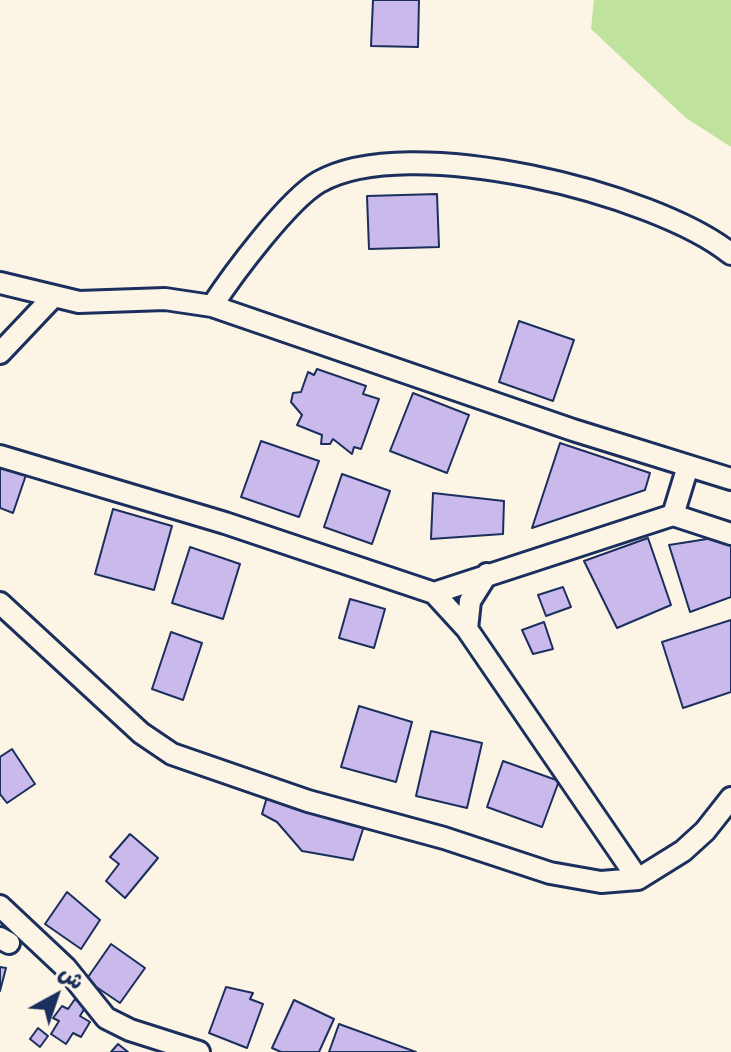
<!DOCTYPE html>
<html>
<head>
<meta charset="utf-8">
<style>
  body { margin:0 }
  #map { position:relative; width:731px; height:1052px; overflow:hidden; background:#fcf5e5; font-family:Itim,"Playpen Sans Arabic",sans-serif }
  canvas { display:block }
  .north { position:absolute; left:16px; top:956px; width:80px; height:80px; -webkit-text-stroke:6px #fcf5e5; paint-order:stroke; rotate:40deg; font-size:22px; font-weight:700; line-height:32px; text-align:center; color:#1b2f5e }
  .north::after { content:''; display:block; margin:auto; width:28px; height:36px; background:#1b2f5e; clip-path:polygon(50% 0,100% 100%,50% 72%,0 100%) }
</style>
</head>
<body>
<div id="map">
<canvas width="731" height="1052"></canvas>
<div class="north">ش</div>
</div>
<script>
const context = document.querySelector('canvas').getContext('2d');
context.lineJoin = 'round';
function paint(path, color) { context.fillStyle = color; context.fill(path, 'evenodd'); }
function trace(path, color, width, dash) { context.strokeStyle = color; context.lineWidth = width; context.lineCap = dash ? 'butt' : 'round'; context.setLineDash(dash || []); context.stroke(path); }
const green = new Path2D(`
  M594,0H731V147L686,118L591,29Z`);
const building = new Path2D(`
  M373,0H419L418,47L371,46Z
  M437,194L439,247L369,249L367,196Z
  M519,321L574,340L553,401L499,382Z
  M317,369L366,386L363,394L379,399L361,449L354,447L352,454L333,439L330,444H321L322,435L297,425L302,415L291,402L293,393L301,392L308,372L314,375Z
  M413,393L469,415L447,473L390,451Z
  M261,441L319,461L299,517L241,497Z
  M560,443L650,473L645,490L532,528Z
  M0,465L26,475L13,513L0,508Z
  M342,474L390,491L372,544L324,527Z
  M433,493L504,501L503,534L431,539Z
  M113,509L172,526L154,590L95,574Z
  M726,536L731,546V597L690,612L669,545Z
  M648,538L671,605L617,628L584,561Z
  M190,547L240,564L223,619L172,603Z
  M563,587L571,607L546,616L538,595Z
  M350,599L385,609L374,648L339,638Z
  M731,620V692L683,708L662,642Z
  M544,622L553,649L533,654L522,630Z
  M171,632L202,643L183,700L152,689Z
  M359,706L412,722L396,782L341,767Z
  M431,731L482,743L467,808L416,796Z
  M12,749L35,784L7,803L0,794V757Z
  M503,761L559,781L542,827L487,807Z
  M267,797L365,823L353,860L302,851L277,822L262,814Z
  M130,834L158,858L125,898L106,881L119,864L110,857Z
  M67,892L100,920L81,949L45,924Z
  M111,944L145,968L120,1003L86,980Z
  M0,967L6,968L0,991Z
  M226,987L253,993L250,999L263,1004L247,1048L209,1033Z
  M75,999L86,1006L80,1016L90,1022L81,1037L73,1033L66,1044L51,1034L59,1021L53,1018L62,1006L68,1009Z
  M294,1000L334,1019L319,1052H281L272,1048Z
  M339,1024L416,1052H329Z
  M38,1028L48,1036L40,1047L30,1039Z
  M118,1044L128,1052H111Z`);
const minor = new Path2D(`
  M0,283L79,302L165,299L212,306L573,430L731,479
  M212,306C233,274 288,200 319,182C407,131 656,193 731,254
  M0,353L53,297
  M0,456L225,523L434,593L467,629L638,879
  M673,515L731,534
  M434,593L673,515L688,466
  M0,603L141,733L172,754L308,801L444,838L550,873L601,882L638,879L683,851L705,831L731,798
  M467,629L470,601L487,574
  M0,906L66,968L106,1018L130,1030L199,1052
  M0,938L9,943`);
paint(green, '#bfe29c');
paint(building, '#c9baeb');
trace(building, '#1b2f5e', 2);
trace(minor, '#1b2f5e', 26);
trace(minor, '#fcf5e5', 20);
</script>
</body>
</html>
